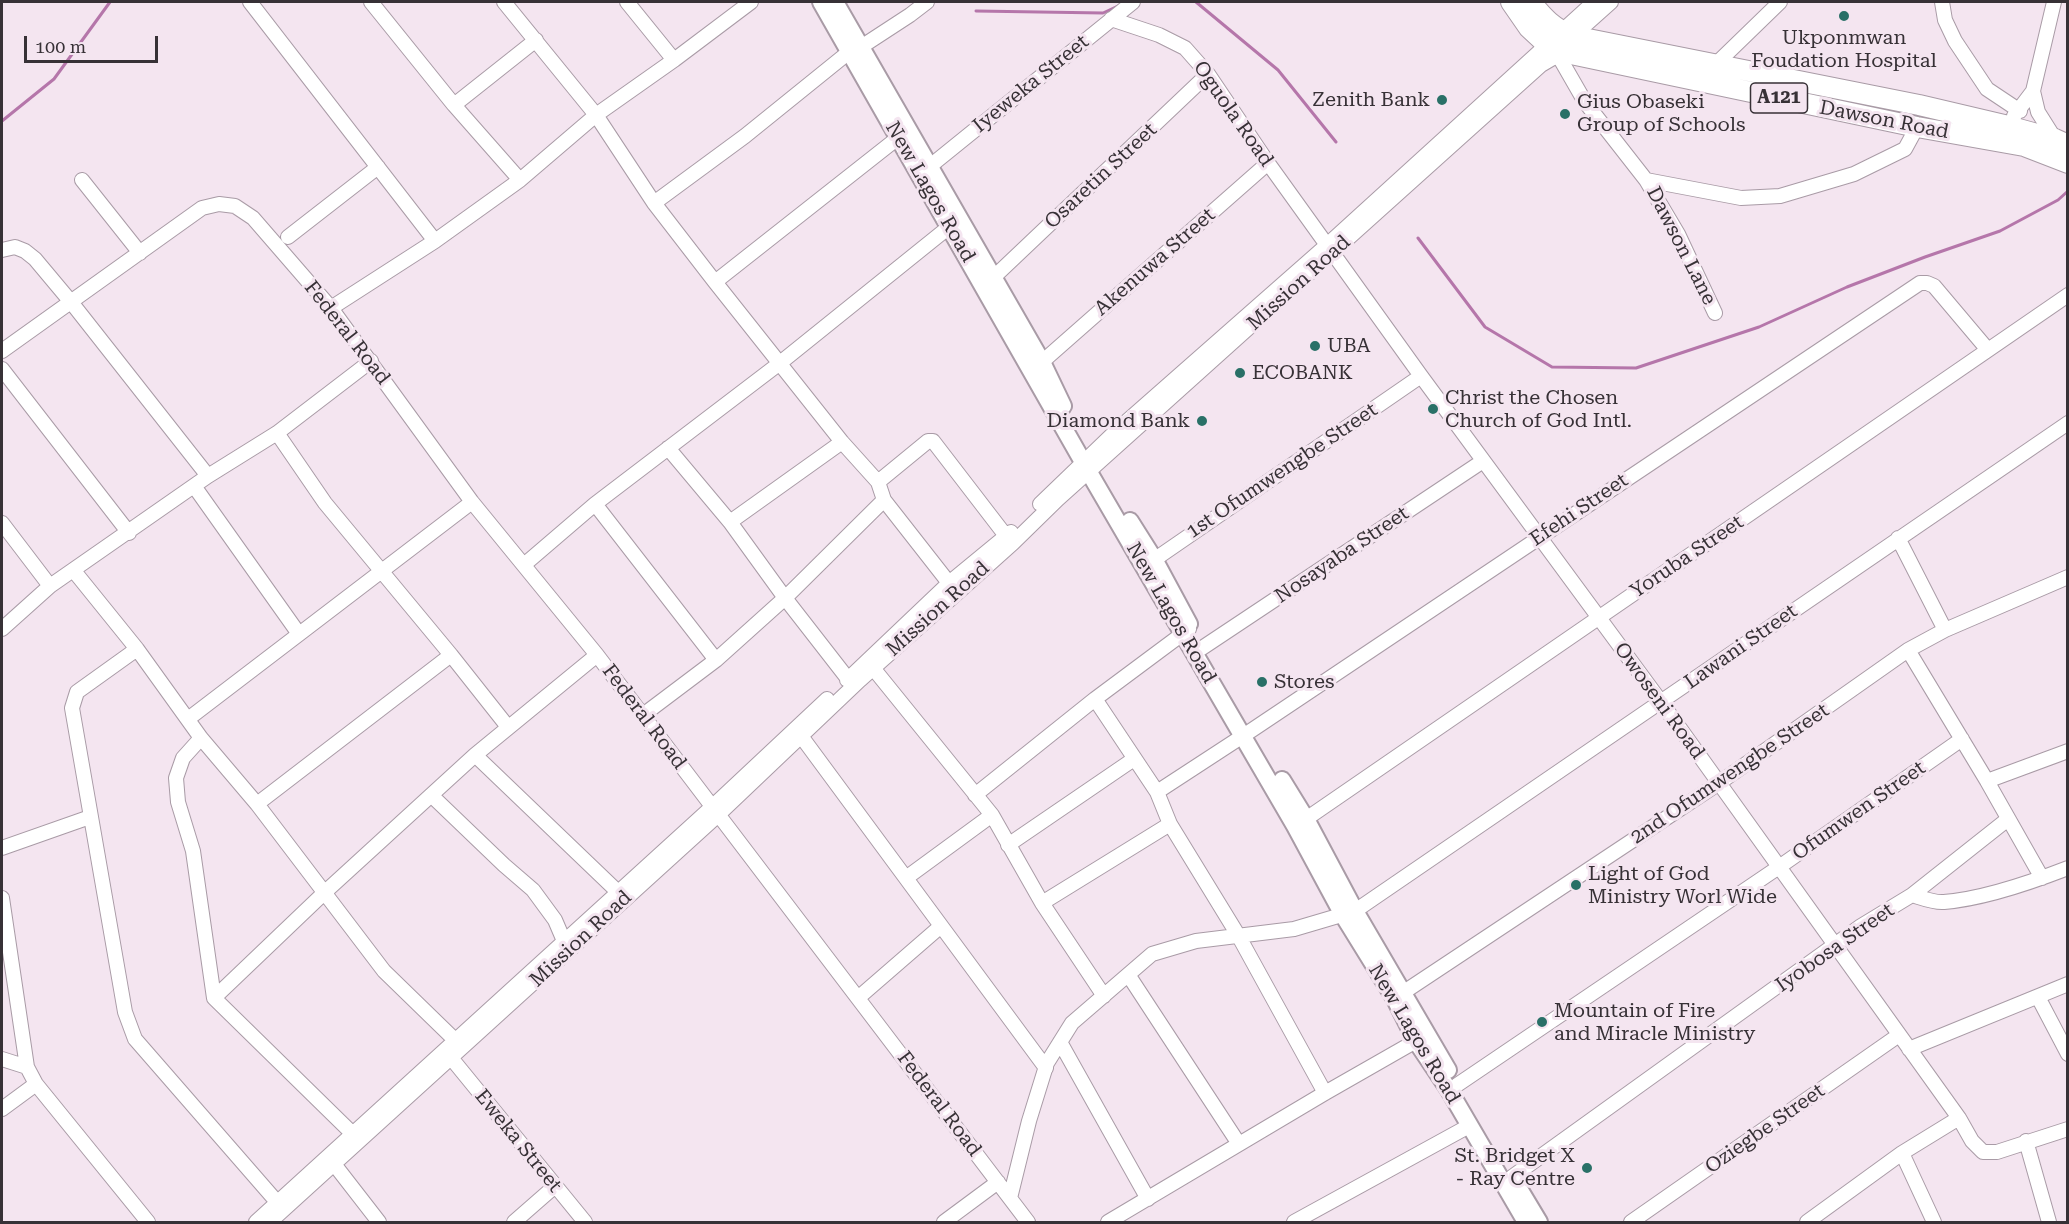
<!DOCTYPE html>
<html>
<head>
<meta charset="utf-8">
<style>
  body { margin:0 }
  #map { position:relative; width:2069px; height:1224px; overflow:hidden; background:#f4e5f0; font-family:"Roboto Serif",serif }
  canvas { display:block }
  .frame { position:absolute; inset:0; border:3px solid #373136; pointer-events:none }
  .scale { position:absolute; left:24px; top:36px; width:134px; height:27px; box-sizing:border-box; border:3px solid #373136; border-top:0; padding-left:8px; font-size:18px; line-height:21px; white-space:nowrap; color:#373136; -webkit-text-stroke:4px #f4e5f0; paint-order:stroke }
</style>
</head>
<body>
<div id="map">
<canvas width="2069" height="1224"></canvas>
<div class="frame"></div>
<div class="scale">100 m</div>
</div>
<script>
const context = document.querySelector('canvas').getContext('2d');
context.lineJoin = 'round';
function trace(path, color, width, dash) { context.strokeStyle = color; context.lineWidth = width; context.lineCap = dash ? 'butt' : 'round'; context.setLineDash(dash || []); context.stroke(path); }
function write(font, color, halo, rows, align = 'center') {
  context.font = font + ' "Roboto Serif",serif'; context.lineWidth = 6; context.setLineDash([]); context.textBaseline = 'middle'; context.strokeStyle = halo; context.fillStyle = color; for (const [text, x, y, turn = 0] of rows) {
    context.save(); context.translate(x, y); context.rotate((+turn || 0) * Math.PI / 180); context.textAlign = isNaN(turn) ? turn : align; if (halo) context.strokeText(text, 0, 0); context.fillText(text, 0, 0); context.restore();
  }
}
const stream = new Path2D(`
  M1196,2L1278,70L1336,142
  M976,11L1103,13L1118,6
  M2,121L54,79L110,2
  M1418,238L1485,327L1552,367L1636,368L1759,327L1847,287L1925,257L2000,231L2058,200L2068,191`);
const minor = new Path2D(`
  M250,2L435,241
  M371,2L454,105L520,180
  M504,2L596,115L654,203L715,282L842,442L878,482L884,500L949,583
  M627,2L674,60
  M1942,2L1945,20L1955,41L1987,89L2020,111
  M1111,19L1159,35L1185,48L1208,74L1268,163L1421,376L1661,702L1959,1118L1972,1141L1983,1152H1997L2068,1129
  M861,47L910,15L927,2
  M1558,55L1585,102L1646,180L1741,198L1780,196L1854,174L1905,149L1917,127
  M1714,66L1780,2
  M2033,91L2038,112L2055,139
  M454,105L536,40
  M2014,116L2033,91L2054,2
  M929,167L1133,2
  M82,180L140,253
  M1646,180L1678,234L1715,313
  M654,203L745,136L849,52
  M288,237L378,167
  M2,250L15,247L25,251L35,259L71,302L208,476
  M994,277L1208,74
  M715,282L899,137
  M331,308L435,241L520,180L596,115L674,60L751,2
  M2,351L202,208L219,204L235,206L253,218L331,308L472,502L597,655L1028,1222
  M1042,362L1268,163
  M2,369L129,533
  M277,433L325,503L451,655L508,727
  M668,448L730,522L785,598L848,679
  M878,482L928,441H933L1006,536
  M194,486L299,634
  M595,504L716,660
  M1040,504L1118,429L1327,245L1594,2
  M730,522L842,442
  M2,523L50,586
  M1898,538L1945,630
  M525,564L595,504L780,363L949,227
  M1148,564L1421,376
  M74,571L137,649L201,738L257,804L384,971L456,1041
  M2,629L50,586L208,476L277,433L371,361
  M1202,648L1483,461
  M137,649L77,692L72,708L125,1012L135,1039L277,1202
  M1908,650L1987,781L2042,878
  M873,668L992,815L1042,903L1104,996
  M847,680L949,583L1011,532
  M1095,699L1157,792L1170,824L1238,935L1325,1093
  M643,715L716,660L785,598L884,500
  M188,719L472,502
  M801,736L1046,1068
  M201,738L183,758L176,778L178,802L193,851L214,998L359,1140
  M475,755L618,892
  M1987,781L2068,751
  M1157,792L1252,730L1920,283H1927L1934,286L1988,350
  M431,795L504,865L533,890L555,920L564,941
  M975,795L1095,699L1189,629
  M257,804L451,655
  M1306,819L2068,295
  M1008,845L1134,759
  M2,848L90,817
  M906,878L992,815
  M1912,895C1922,898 1934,903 1944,902C1982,899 2032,882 2068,868
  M2,898L27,1067L36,1084L148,1222
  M1042,903L1170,824
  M1129,976L1239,1144
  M1404,992L1719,783L1908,650L1945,630L2068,577
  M2038,997L2068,1054
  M214,998L324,893L475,755L597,655
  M858,998L941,926
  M1060,1042L1148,1199
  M1909,1049L2068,984
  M2,1059L27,1067
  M452,1059L585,1222
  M1457,1085L1779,867L1962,739
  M2,1109L36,1084
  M2026,1141L2049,1222
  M1902,1153L1934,1222
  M334,1164L379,1222
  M1512,1177L1861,926L1912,895L2008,819
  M1010,1198L1029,1121L1047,1063L1072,1023L1152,954L1196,941L1294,929L1355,911L2068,423
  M256,1222L712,807L827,699
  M270,1222L718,815L860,680L1013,543L1058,499L1541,65L1558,55L1573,36L1611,2
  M514,1222L554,1187
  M944,1222L998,1182
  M1108,1222L1325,1093L1416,1041
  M1294,1222L1469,1126
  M1631,1222L1899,1035
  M1807,1222L1902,1153L1959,1118`);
const major = new Path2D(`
  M821,2L1083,462L1295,826L1343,915L1395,999L1416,1041L1449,1090L1526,1222
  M835,2L1042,362L1063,406
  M1130,521L1154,559L1189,624
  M1282,780L1306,819L1355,911L1448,1070
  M1518,1187L1539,1222`);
const highway = new Path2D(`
  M1511,2L1529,28L1558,55L1571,54L1917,127L2024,146L2068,163
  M1531,2C1543,17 1554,29 1573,36L1919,105L2004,125L2055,139L2068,145`);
const markers = [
  [1844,16,6,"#297067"],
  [1442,100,6,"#297067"],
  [1565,114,6,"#297067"],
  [1315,346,6,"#297067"],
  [1240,373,6,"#297067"],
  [1433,409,6,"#297067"],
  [1202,421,6,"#297067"],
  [1262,682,6,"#297067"],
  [1576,885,6,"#297067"],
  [1542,1022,6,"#297067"],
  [1587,1168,6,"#297067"]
];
const shields = [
  [1779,98,57]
];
const shieldNames = [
  ["A121",1779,98]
];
const poiNames = [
  ["Ukponmwan",1844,38,"center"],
  ["Foudation Hospital",1844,61,"center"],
  ["Zenith Bank",1430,100,"right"],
  ["Gius Obaseki",1577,102],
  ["Group of Schools",1577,125],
  ["UBA",1327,346],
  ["ECOBANK",1252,373],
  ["Christ the Chosen",1445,398],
  ["Church of God Intl.",1445,421],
  ["Diamond Bank",1190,421,"right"],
  ["Stores",1274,682],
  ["Light of God",1588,874],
  ["Ministry Worl Wide",1588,897],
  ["Mountain of Fire",1554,1011],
  ["and Miracle Ministry",1554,1034],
  ["St. Bridget X",1575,1156,"right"],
  ["- Ray Centre",1575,1179,"right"]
];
const streetNames = [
  ["Iyeweka Street",1031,84,-39],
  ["Oguola Road",1233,114,55],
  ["Dawson Road",1884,120,11],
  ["Osaretin Street",1101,176,-43],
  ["New Lagos Road",930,192,60],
  ["Dawson Lane",1681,246,63],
  ["Akenuwa Street",1155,262,-41],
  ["Mission Road",1299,283,-42],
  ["Federal Road",347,333,52],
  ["1st Ofumwengbe Street",1282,471,-34],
  ["Efehi Street",1579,510,-34],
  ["Nosayaba Street",1342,555,-34],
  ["Yoruba Street",1687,557,-34],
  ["Mission Road",938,609,-42],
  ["New Lagos Road",1171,613,60],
  ["Lawani Street",1741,647,-35],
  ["Owoseni Road",1659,701,54],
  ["Federal Road",644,717,53],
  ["2nd Ofumwengbe Street",1730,774,-34],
  ["Ofumwen Street",1859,811,-35],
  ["Mission Road",581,939,-43],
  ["Iyobosa Street",1835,948,-35],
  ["New Lagos Road",1414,1034,59],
  ["Federal Road",939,1104,53],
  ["Oziegbe Street",1765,1129,-35],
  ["Eweka Street",518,1141,51]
];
trace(stream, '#b576aa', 3);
trace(minor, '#a99ba6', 16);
trace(major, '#a99ba6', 20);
trace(highway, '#a99ba6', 22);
trace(minor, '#fff', 14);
trace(major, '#fff', 16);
trace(highway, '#fff', 20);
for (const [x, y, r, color] of markers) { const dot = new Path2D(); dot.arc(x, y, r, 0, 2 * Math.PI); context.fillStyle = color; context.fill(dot); trace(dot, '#f4e5f0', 2); }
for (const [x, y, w] of shields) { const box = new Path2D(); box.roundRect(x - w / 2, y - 15, w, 30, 4.5); context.fillStyle = '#f4e5f0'; context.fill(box); trace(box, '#373136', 1.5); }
write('bold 18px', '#373136', null, shieldNames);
write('20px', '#373136', '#f4e5f0', poiNames, 'left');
write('20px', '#373136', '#f4e5f0', streetNames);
</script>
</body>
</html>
